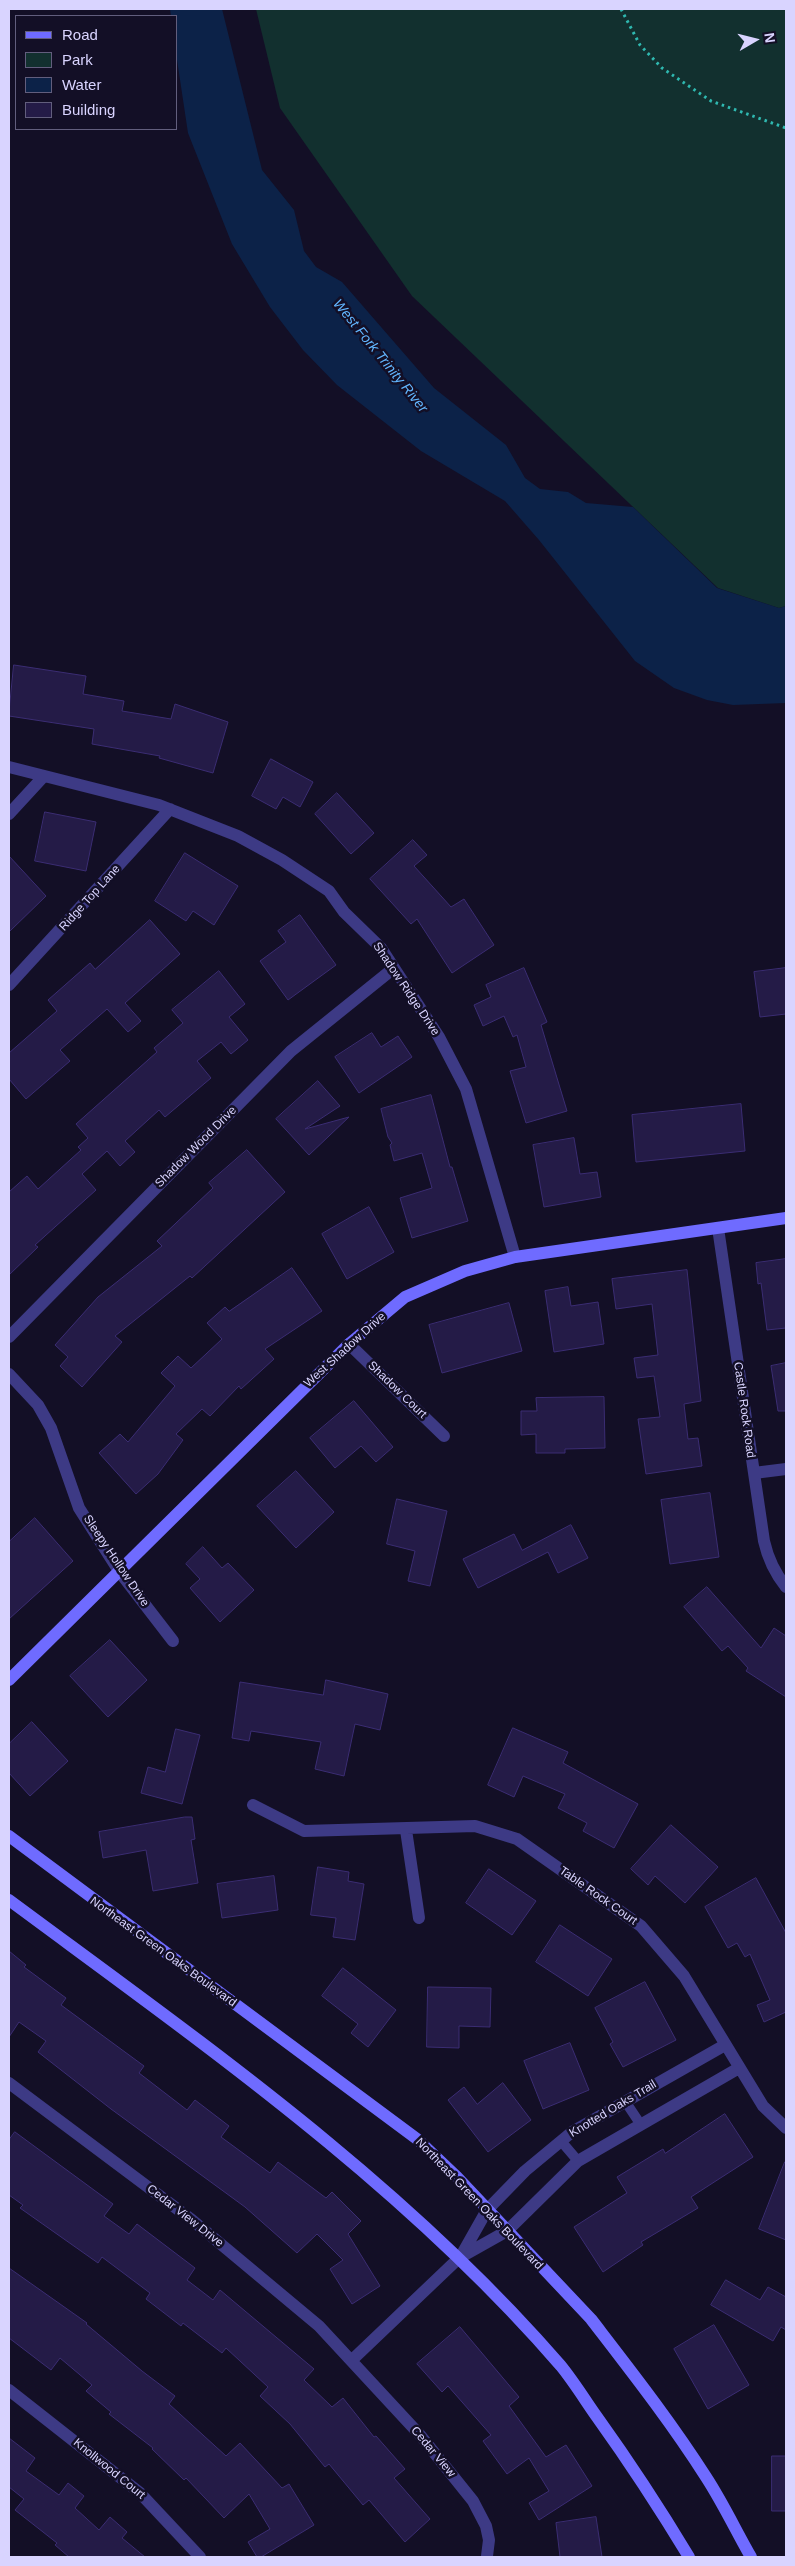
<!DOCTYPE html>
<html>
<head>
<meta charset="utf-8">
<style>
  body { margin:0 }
  #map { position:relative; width:795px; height:2566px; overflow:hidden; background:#130f26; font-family:Helvetica,sans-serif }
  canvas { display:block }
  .frame { position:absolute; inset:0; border:10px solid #d9d4ff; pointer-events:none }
  .legend { position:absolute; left:15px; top:15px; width:162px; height:115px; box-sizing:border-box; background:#130f26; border:1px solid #625e7d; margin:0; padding:6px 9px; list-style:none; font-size:15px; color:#d9d4ff }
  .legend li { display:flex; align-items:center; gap:10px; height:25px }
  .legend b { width:25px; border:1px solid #625e7d }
  .north { position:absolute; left:730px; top:15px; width:50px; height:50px; -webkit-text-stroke:4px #130f26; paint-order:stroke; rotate:82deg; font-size:14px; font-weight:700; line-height:20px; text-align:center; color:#d9d4ff }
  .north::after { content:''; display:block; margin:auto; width:18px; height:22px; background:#d9d4ff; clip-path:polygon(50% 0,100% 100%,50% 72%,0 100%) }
</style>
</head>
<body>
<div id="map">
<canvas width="795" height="2566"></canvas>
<div class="frame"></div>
<ul class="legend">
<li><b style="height:6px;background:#6f6bff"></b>Road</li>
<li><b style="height:14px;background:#12302f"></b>Park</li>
<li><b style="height:14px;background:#0c2248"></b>Water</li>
<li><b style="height:14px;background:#241b47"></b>Building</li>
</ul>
<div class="north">N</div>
</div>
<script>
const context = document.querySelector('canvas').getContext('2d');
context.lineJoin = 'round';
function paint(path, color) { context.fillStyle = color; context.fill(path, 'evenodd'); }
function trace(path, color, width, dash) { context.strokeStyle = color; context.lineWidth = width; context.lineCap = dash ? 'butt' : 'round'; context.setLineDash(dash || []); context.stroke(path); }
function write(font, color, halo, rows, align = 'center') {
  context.font = font + ' Helvetica,sans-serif'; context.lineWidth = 5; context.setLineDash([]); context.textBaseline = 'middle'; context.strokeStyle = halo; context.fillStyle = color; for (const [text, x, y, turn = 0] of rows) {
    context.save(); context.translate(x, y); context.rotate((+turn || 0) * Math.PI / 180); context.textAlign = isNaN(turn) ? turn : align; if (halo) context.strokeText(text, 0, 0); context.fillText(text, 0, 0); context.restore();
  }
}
const green = new Path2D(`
  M256,9H786V606L779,608L718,588L412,296L280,108Z`);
const water = new Path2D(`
  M170,9H222L262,170L294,210L304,251L316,267L342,282L434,388L506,445L525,478L540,489L568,492L586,503L633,507L717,588L779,608L786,606V703L733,705L707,700L674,688L635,661L539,540L505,501L421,451L337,385L303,350L270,307L232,244L188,133L176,53V16H171Z`);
const building = new Path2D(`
  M14,665L86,676L83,694L124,701L122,711L171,719L175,704L228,722L213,773L159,758L160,756L92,744L94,729L9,716Z
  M271,759L313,782L300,807L283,797L276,809L252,796Z
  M337,793L374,833L351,854L315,814Z
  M45,812L96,822L86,871L35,861Z
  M413,840L427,855L414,866L451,907L464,899L494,945L452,973L417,919L411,924L370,879Z
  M185,853L238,886L214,925L193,911L186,921L155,901Z
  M9,856L46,896L9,932Z
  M300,915L336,965L288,1000L260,961L286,942L278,931Z
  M150,920L180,954L125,1003L141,1021L128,1032L107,1009L60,1050L70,1061L26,1099L9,1079V1053L57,1011L48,1000L90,963L95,969Z
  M524,968L547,1022L541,1025L567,1111L526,1123L510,1071L526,1067L517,1035L513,1037L504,1016L483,1026L474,1005L491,997L486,985Z
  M786,968V1014L760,1017L754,972Z
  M219,971L245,1004L229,1017L248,1040L231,1054L221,1042L197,1061L211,1078L165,1117L159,1110L125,1141L135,1152L120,1166L107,1151L82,1174L96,1190L35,1245L38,1247L9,1275V1192L27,1176L38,1189L81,1150L78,1147L88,1138L76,1124L157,1052L154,1048L183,1023L172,1010Z
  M372,1033L381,1047L398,1036L412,1057L359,1093L335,1057Z
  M318,1081L340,1106L305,1129L349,1117L309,1155L276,1119Z
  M431,1095L450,1167H452L468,1221L412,1238L400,1198L432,1188L422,1153L394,1161L390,1145L392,1143L388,1137L381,1109Z
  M741,1104L745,1151L636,1162L632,1115Z
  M574,1138L580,1174L597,1172L601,1197L544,1207L533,1145Z
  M247,1150L285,1192L192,1278L190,1276L115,1336L122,1342L82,1387L60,1366L68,1357L55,1345L98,1297L162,1246L157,1241L213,1188L209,1183Z
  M369,1207L394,1252L347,1279L322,1234Z
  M786,1259V1328L767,1330L761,1283L758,1284L756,1263Z
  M292,1268L322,1311L265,1349L274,1359L241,1389L239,1386L210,1416L202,1409L176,1434L183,1440L158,1474L136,1494L99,1453L120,1434L128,1442L175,1386L161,1373L178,1356L191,1368L222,1339L207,1323L225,1307L229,1311Z
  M687,1270L701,1401L684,1404L688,1439L698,1438L702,1466L646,1474L638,1419L660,1417L654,1376L637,1378L634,1358L658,1355L652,1304L616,1309L612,1279Z
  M568,1287L571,1306L598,1302L604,1344L554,1352L545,1291Z
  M509,1303L522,1351L442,1373L429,1325Z
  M786,1363V1411H778L771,1366Z
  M604,1397L605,1448L565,1449V1453H536V1434L521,1435V1411H537L536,1398Z
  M354,1401L393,1447L376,1462L361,1446L335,1468L310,1438Z
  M296,1471L334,1512L296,1548L257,1506Z
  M710,1493L719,1557L670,1564L661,1500Z
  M397,1499L447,1511L430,1586L408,1581L415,1551L387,1544Z
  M35,1518L73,1561L9,1619V1542Z
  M571,1525L588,1558L558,1573L548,1552L478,1588L463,1559L514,1534L522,1550Z
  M203,1547L222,1568L228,1563L254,1590L220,1622L190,1588L200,1579L186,1564Z
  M707,1587L761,1648L774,1628L786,1636V1697L746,1671L748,1668L728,1646L722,1651L684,1607Z
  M110,1640L147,1680L108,1717L70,1676Z
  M326,1680L388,1694L380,1730L355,1724L344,1776L315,1769L321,1742L251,1731L249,1741L232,1738L240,1682L323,1695Z
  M32,1722L68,1761L30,1796L9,1773V1744Z
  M513,1728L568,1752L563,1763L638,1804L614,1848L583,1831L587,1823L558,1808L565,1794L523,1776L514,1797L488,1785Z
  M176,1729L200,1735L182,1804L141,1793L148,1767L165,1772Z
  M185,1817H192L195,1839L191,1840L198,1883L153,1891L146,1850L103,1858L99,1832Z
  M671,1825L718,1867L685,1903L655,1876L648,1885L631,1869Z
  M318,1867L349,1872L348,1881L364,1884L355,1940L333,1937L336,1918L311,1915Z
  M489,1869L536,1901L512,1935L466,1903Z
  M274,1876L278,1910L222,1918L217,1884Z
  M756,1878L786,1933V2012L764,2022L757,2005L770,2000L750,1954L745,1957L737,1943L728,1948L705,1907Z
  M560,1925L612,1959L588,1996L536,1962Z
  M9,1951L26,1965L24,1967L66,1998L61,2005L144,2066L139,2073L187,2110L195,2100L229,2126L221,2137L270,2173L278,2162L326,2198L332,2192L361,2221L348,2234L380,2286L352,2304L330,2269L343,2260L317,2234L297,2253L245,2207L111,2109L38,2052L46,2041L19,2022L9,2037Z
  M343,1968L396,2010L368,2047L351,2033L358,2024L322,1996Z
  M645,1982L676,2040L623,2067L610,2044L613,2042L595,2008Z
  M428,1987L491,1988L490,2027L459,2026V2048L427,2047Z
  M570,2043L589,2090L543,2109L524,2061Z
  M503,2083L531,2120L488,2152L448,2100L464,2087L477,2104Z
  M725,2114L753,2157L691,2197L698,2208L641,2242L643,2245L603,2272L574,2227L627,2193L617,2177L663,2149L665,2153Z
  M15,2132L113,2204L104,2216L129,2234L137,2224L195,2268L187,2280L213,2300L220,2290L314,2369L304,2380L332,2407L343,2398L374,2437L376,2436L405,2469L394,2478L430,2519L405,2542L369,2500L363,2505L329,2464L325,2467L290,2424L260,2396L268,2387L226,2348L222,2353L183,2323L181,2326L146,2299L150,2293L102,2257L98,2263L20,2208L23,2205L9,2195V2140Z
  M785,2162H786V2240L759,2229Z
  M9,2268L87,2323L86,2324L142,2371L175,2396L169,2404L226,2456L240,2443L282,2488L289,2484L314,2525L261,2557H257L248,2542L270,2529L249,2494L224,2518L186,2478L184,2480L152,2449L153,2448L109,2414L111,2412L86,2391L92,2385L60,2358L51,2370L9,2338Z
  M726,2280L760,2300L768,2287L786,2297V2330L781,2327L773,2341L711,2305Z
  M714,2325L749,2385L708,2409L674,2349Z
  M460,2327L519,2397L509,2406L546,2457L566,2445L592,2486L539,2520L529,2503L549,2491L529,2458L507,2474L483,2441L491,2435L448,2386L442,2392L417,2364Z
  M9,2438L35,2458L26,2471L59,2495L68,2483L84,2496L75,2508L99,2530L110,2517L127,2532L122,2538L145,2557H69L55,2545L57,2543L15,2510L24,2499L9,2487Z
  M772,2456H786V2511H772Z
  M596,2517L602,2557H560L556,2523Z`);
const path = new Path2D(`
  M621,9L640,45L662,68L711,101L786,128`);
const lane = new Path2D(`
  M625,2101L641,2125
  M561,2141L578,2161`);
const street = new Path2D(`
  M9,767L159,805L238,836L282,860L329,891L344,912L381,948L439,1037L466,1089L515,1257
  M9,814L44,776
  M9,985L170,809
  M718,1228L764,1541C768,1559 774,1572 786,1587
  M9,1337L291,1051L394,968
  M349,1344L444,1436
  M9,1374L38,1405L51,1428L79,1508L119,1571L173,1641
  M754,1473L786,1469
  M253,1805L304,1831L475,1826L517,1839L641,1926L684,1976L763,2106L786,2128
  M406,1830L419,1918
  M9,2083L192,2220L319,2326L420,2435L473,2501L486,2526L489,2540L487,2556
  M461,2256L487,2210L525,2171L572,2132L725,2045
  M352,2360L459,2258L507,2231L578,2161L739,2068
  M9,2390L140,2493L200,2557`);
const secondary = new Path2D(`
  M9,1680L349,1344L405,1297L465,1271L515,1257L786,1218
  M9,1836L417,2139L457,2177L591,2319C631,2371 671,2422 706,2477C723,2503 736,2531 751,2557
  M9,1900C202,2043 403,2183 561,2366C574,2382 585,2400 597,2417C630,2463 660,2509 689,2557`);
const streetNames = [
  ["Ridge Top Lane",90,898,-48],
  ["Shadow Ridge Drive",406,989,56],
  ["Shadow Wood Drive",196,1147,-45],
  ["West Shadow Drive",345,1350,-42],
  ["Shadow Court",397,1390,44],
  ["Castle Rock Road",744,1410,82],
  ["Sleepy Hollow Drive",116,1561,56],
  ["Table Rock Court",598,1896,35],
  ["Northeast Green Oaks Boulevard",163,1952,36],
  ["Knotted Oaks Trail",613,2109,-31],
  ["Northeast Green Oaks Boulevard",479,2204,46],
  ["Cedar View Drive",185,2216,38],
  ["Cedar View",433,2452,50],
  ["Knollwood Court",109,2469,39]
];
const waterNames = [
  ["West Fork Trinity River",380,356,51]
];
paint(green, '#12302f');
paint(water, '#0c2248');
paint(building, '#241b47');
trace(building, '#3b2d73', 1);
trace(path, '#2fb8b0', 3, [2.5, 4]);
trace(lane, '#3d3a85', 10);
trace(street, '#3d3a85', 12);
trace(secondary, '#6f6bff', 12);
write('12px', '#d9d4ff', '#130f26', streetNames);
write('italic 14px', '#62b6ff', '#130f26', waterNames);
</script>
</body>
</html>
